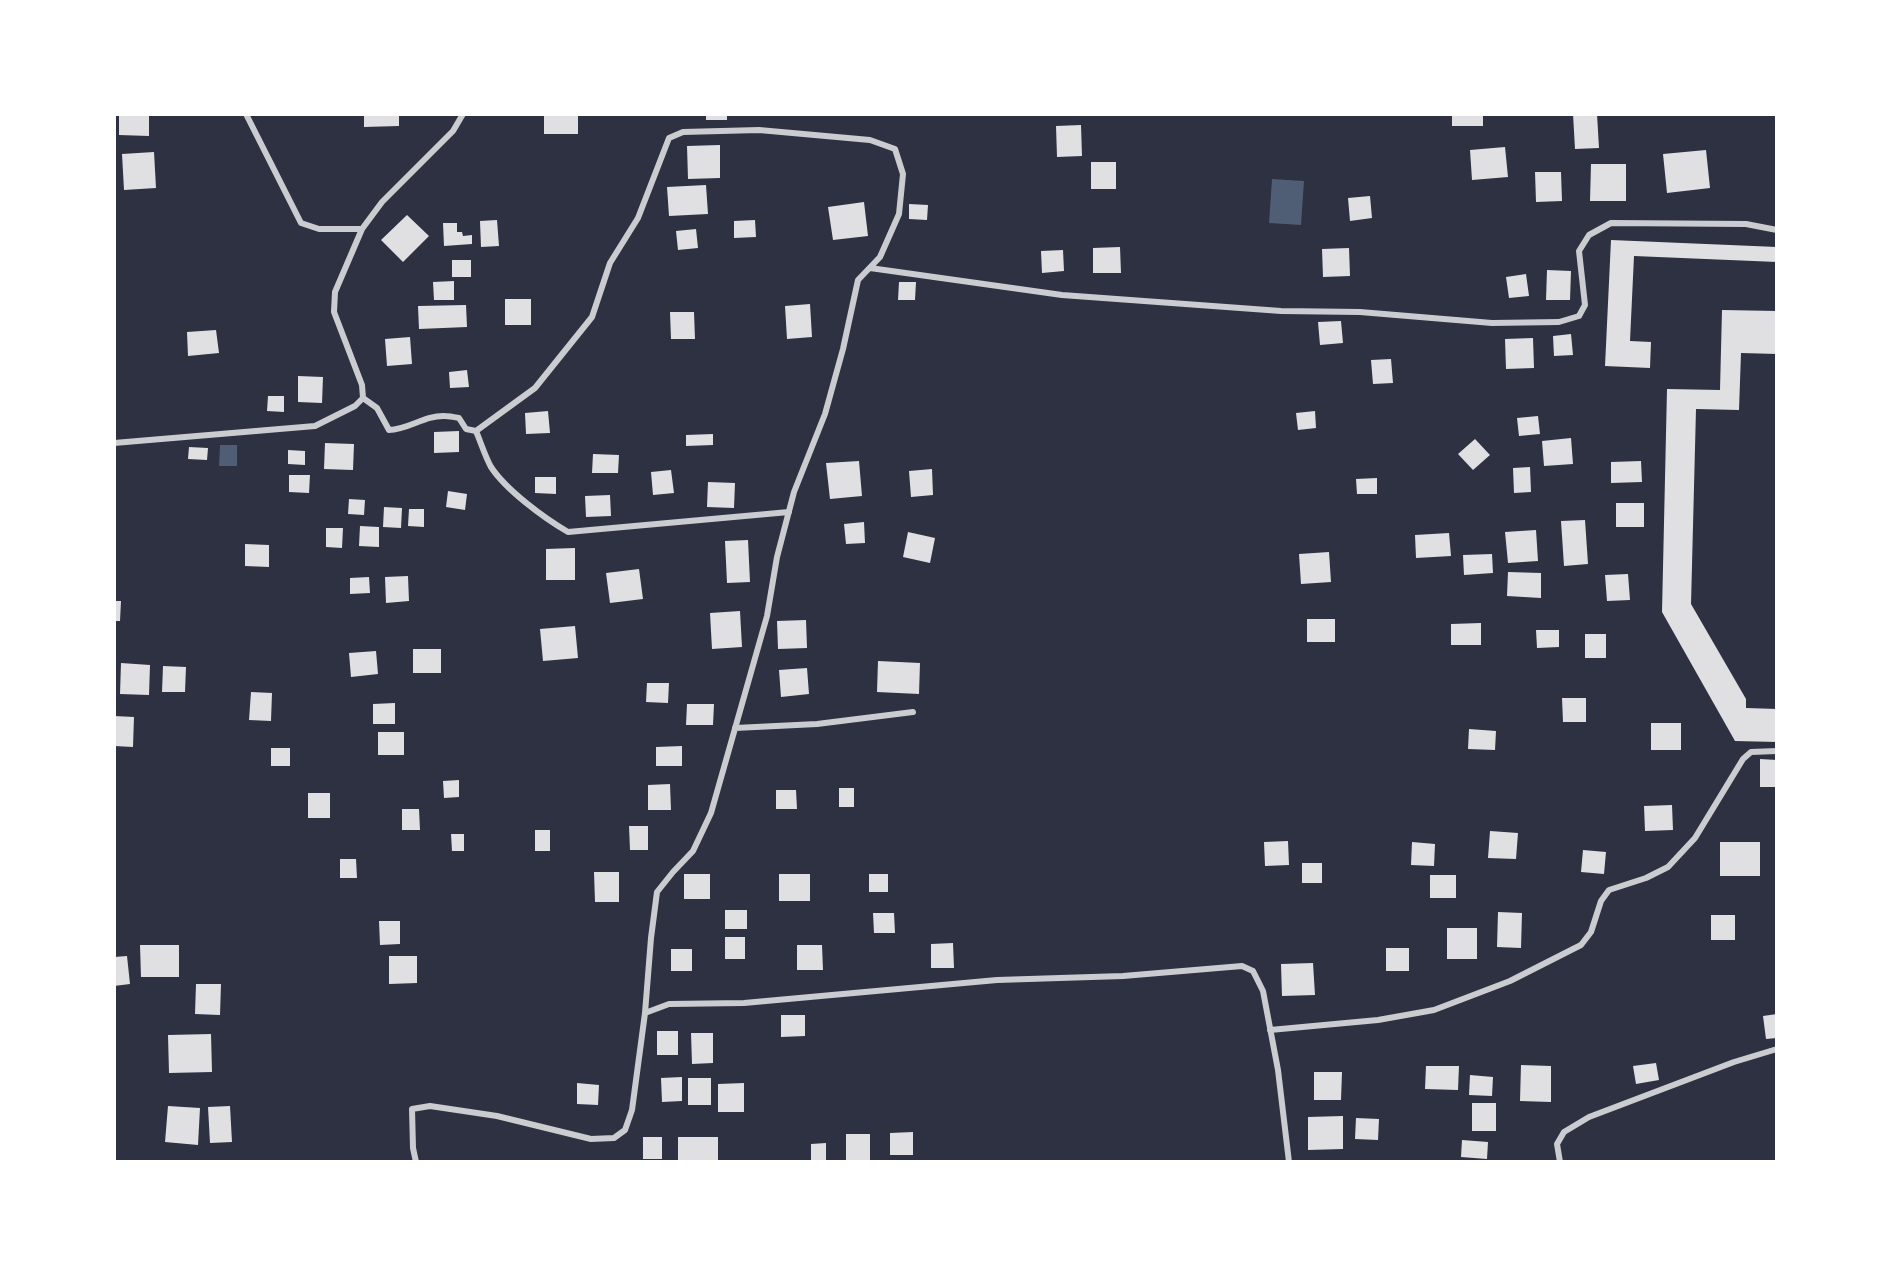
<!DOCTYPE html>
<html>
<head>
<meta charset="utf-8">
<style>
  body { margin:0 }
  #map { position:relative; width:1891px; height:1276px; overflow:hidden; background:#2d3142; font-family:"Crimson Pro",serif }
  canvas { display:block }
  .frame { position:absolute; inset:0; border:116px solid #fff; pointer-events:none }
</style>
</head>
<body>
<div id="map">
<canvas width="1891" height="1276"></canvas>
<div class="frame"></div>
</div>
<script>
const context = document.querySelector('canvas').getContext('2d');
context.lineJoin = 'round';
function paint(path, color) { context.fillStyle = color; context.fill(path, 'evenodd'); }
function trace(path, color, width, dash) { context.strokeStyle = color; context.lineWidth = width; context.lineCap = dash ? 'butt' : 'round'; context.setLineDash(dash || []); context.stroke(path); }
const water = new Path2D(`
  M1272,179L1304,181L1301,225L1269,223Z
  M220,445H237V466H219Z`);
const building = new Path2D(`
  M119,114H149V136L119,135Z
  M364,114H399V126L364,127Z
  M544,114H578V134H544Z
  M706,114H727V120H706Z
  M1452,114H1483V126H1452Z
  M1573,114H1597L1599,148L1575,149Z
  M1081,125L1082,156L1057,157L1056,126Z
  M720,145V178L688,179L687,146Z
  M1505,147L1508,177L1472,180L1470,150Z
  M1706,150L1710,188L1667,193L1663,154Z
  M154,152L156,188L124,190L122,154Z
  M1091,162H1116V189H1091Z
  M1591,164H1626V201H1590Z
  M1535,172H1561L1562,201L1536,202Z
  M706,185L708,214L669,216L667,187Z
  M1370,196L1372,218L1350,221L1348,198Z
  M864,202L868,236L833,240L828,207Z
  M909,204L928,205L927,220L909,219Z
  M407,215L429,236L403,262L381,240Z
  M497,220L499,246L481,247L480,221Z
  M755,220L756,237L734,238V221Z
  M443,223H457V232H462L463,236L472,235V244L444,246Z
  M696,229L698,248L678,250L676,231Z
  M1611,240L1777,247V262L1634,256L1630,341L1651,342L1650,368L1605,366Z
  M1120,247L1121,273H1093V248Z
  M1349,248L1350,276L1323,277L1322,249Z
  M1063,250L1064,271L1042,273L1041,251Z
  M452,260H471V277H452Z
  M1547,270L1571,271L1570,300H1546Z
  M1526,274L1529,296L1509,298L1506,277Z
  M454,281V300H434L433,282Z
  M899,282H916L915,300H898Z
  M505,299H531V325H505Z
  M810,304L812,337L787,339L785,306Z
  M466,305L467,327L419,329L418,306Z
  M1722,310L1777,311V354L1741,353L1739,410L1696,409L1691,604L1746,699V708L1777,709V742L1735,741L1662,612L1667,389L1720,390Z
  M670,312H694L695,339H671Z
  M1341,321L1343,343L1320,345L1318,322Z
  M216,330L219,353L188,356L187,332Z
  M1571,334L1573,355L1554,356L1553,336Z
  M410,337L412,364L387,366L385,339Z
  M1533,338L1534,368L1506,369L1505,339Z
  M1391,359L1393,383L1373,384L1371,360Z
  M467,370L469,387L450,388L449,372Z
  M298,376L323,377L322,403L298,402Z
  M268,396H284V412L267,411Z
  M548,411L550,433L526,434L525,413Z
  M1315,411L1316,428L1298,430L1296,413Z
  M1538,416L1540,434L1519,436L1517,418Z
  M459,431V452L434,453V432Z
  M713,434V445L686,446V435Z
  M1571,438L1573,464L1544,466L1542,441Z
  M1475,439L1490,455L1473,470L1458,454Z
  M325,443L354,444L353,470L324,469Z
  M189,447L208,448L207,460L188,459Z
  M288,450L305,451V465L288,464Z
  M593,454L619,455L618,473H592Z
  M859,461L862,496L830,499L826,463Z
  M1641,461L1642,482L1611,483V462Z
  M1530,467L1531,492L1514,493L1513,468Z
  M932,469L933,495L911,497L909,471Z
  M671,470L674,493L653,495L651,472Z
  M289,475H310L309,493L289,492Z
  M535,477H556V494L535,493Z
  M1377,478V494H1357L1356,479Z
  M708,482L735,483L734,508L707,507Z
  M448,491L467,494L465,510L446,507Z
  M610,495L611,516L586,517L585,496Z
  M349,499L365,500L364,515L348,514Z
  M1616,503H1644V527H1616Z
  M384,507L402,508L401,528L383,527Z
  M409,509H424V527L408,526Z
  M1585,520L1588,564L1564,566L1561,521Z
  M864,522L865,543L846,544L844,524Z
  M360,526L379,527V547L359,546Z
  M326,528H343L342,548L326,547Z
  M1536,530L1538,561L1508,563L1505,532Z
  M908,532L935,538L930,563L903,557Z
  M1449,533L1451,556L1416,558L1415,535Z
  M748,540L750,582L727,583L725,541Z
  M245,544L269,545V567L245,566Z
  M575,548V580H546V549Z
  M1329,552L1331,582L1301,584L1299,554Z
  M1492,554L1493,573L1464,575L1463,555Z
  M639,569L643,599L610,603L606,573Z
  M1508,572L1541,573V598L1507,596Z
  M1628,574L1630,600L1607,601L1605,575Z
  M408,576L409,601L386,603L385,577Z
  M369,577L370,593L350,594V578Z
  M114,601H121L120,621H114Z
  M740,611L742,647L712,649L710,613Z
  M1307,619H1335V642H1307Z
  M806,620L807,648L778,649L777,621Z
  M1481,623V645H1451V624Z
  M575,626L578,658L543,661L540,629Z
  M1536,630H1559V647L1537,648Z
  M1585,634H1606V658H1585Z
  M413,649H441V673H413Z
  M376,651L378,674L351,677L349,653Z
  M878,661L920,663L919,694L877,692Z
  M121,663L150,665L149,695L120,694Z
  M163,666L186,667L185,692H162Z
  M807,668L809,694L781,697L779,670Z
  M647,683H669L668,703L646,702Z
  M251,692L272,693L271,721L249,720Z
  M1562,698H1586V722H1563Z
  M395,703V724H373V704Z
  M687,704H714L713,725H686Z
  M114,716L134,717L133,747L114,746Z
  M1651,723H1681V750H1651Z
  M1469,729L1496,731L1495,750L1468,749Z
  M378,732H404V755H378Z
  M682,746V766H656V747Z
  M271,748H290V766H271Z
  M1760,759L1777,760V787H1760Z
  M459,780V797L444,798L443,781Z
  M670,784L671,810H648V785Z
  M839,788H854V807H839Z
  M776,790H796L797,809H776Z
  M308,793H330V818H308Z
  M1672,805L1673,830L1645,831L1644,806Z
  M402,809H419L420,830H402Z
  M629,826H648V850H630Z
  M535,830H550V851H535Z
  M1490,831L1518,833L1516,859L1488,858Z
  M451,834H464V851H452Z
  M1288,841L1289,865L1265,866L1264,842Z
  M1412,842L1435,844L1434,866L1411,865Z
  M1720,842H1760V876H1720Z
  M1583,850L1606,852L1604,874L1581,872Z
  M340,859H356L357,878H340Z
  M1302,863H1322V883H1302Z
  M594,872H619V902H595Z
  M684,874H710V899H684Z
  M779,874H810V901H779Z
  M869,874H888V892H869Z
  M1430,875H1456V898H1430Z
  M725,910H747V929H725Z
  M1498,912L1522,913L1521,948L1497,947Z
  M873,913H894L895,933H874Z
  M1711,915H1735V940H1711Z
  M379,921H400V944L380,945Z
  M1447,928H1477V959H1447Z
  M725,937H745V959H725Z
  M953,943L954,968H931V944Z
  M140,945H179V977H141Z
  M797,945H822L823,970H797Z
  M1386,948H1409V971H1386Z
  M671,949H692V971H671Z
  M127,956L130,984L114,986V957Z
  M389,956H417V983L389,984Z
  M1313,963L1315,995L1282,996L1281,964Z
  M196,984H221L220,1015L195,1014Z
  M1777,1014V1038L1766,1039L1763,1016Z
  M781,1015H805V1036L781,1037Z
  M657,1031H678V1055H657Z
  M691,1033H713V1063L692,1064Z
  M211,1034L212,1072L169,1073L168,1035Z
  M1656,1063L1659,1080L1636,1084L1633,1066Z
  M1521,1065L1551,1066V1102L1520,1101Z
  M1426,1066H1459L1458,1090L1425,1089Z
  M1314,1072H1342L1341,1100H1314Z
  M1470,1075L1493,1077L1492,1096L1469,1095Z
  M682,1077V1101L662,1102L661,1078Z
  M688,1078H711V1105H688Z
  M577,1083L599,1085L598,1105L577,1104Z
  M744,1083V1112H718V1084Z
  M1472,1103H1496V1131H1472Z
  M168,1106L200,1108L198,1145L165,1142Z
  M230,1106L232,1142L210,1143L208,1107Z
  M1343,1116V1149L1308,1150V1117Z
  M1356,1118L1379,1119L1378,1140L1355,1139Z
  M913,1132V1155H890V1133Z
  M846,1134H870V1160H846Z
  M643,1137H662V1159H643Z
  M678,1137H718V1162H678Z
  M1462,1140L1488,1142L1487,1159L1461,1157Z
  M826,1143V1162H811V1144Z`);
const minor = new Path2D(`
  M362,229L382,202L453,131L463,114
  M870,268L1062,295L1281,311L1360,312L1492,323L1559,322L1579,316L1585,305L1579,251L1589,235L1611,223L1746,224L1777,230
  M363,398L377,408L389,430C408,430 425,415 445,416C449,416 454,417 459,418L466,429L476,431L535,388L592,317L610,263L638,218L669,138L683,132L759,130L870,140L895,149L903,174L899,214L880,257L858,280L843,349L825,414L794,492L777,557L767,616L711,813L693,851L673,872L657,892L651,938L645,1013
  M476,431C481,443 485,456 491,467C506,490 544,518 568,532L789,512
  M114,443L315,426L355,406L363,398L362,385L334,312L335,292L362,229H319L301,223L246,114
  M735,728L817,724L913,712
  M1270,1030L1378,1020L1434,1010L1510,981L1581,945L1591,932L1601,901L1609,890L1646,878L1668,867L1695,838L1743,759L1751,752L1777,751
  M416,1162L413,1148L412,1109L430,1106L497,1116L591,1139L614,1138L625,1130L632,1110L645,1013L669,1004L744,1003L997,980L1123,976L1242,966L1253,971L1263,991L1278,1070L1289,1162
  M1560,1162L1557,1144L1564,1132L1589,1117L1734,1062L1777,1049`);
paint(water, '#4f5d75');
paint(building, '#e0e0e3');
trace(minor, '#caccd0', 6);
</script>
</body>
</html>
